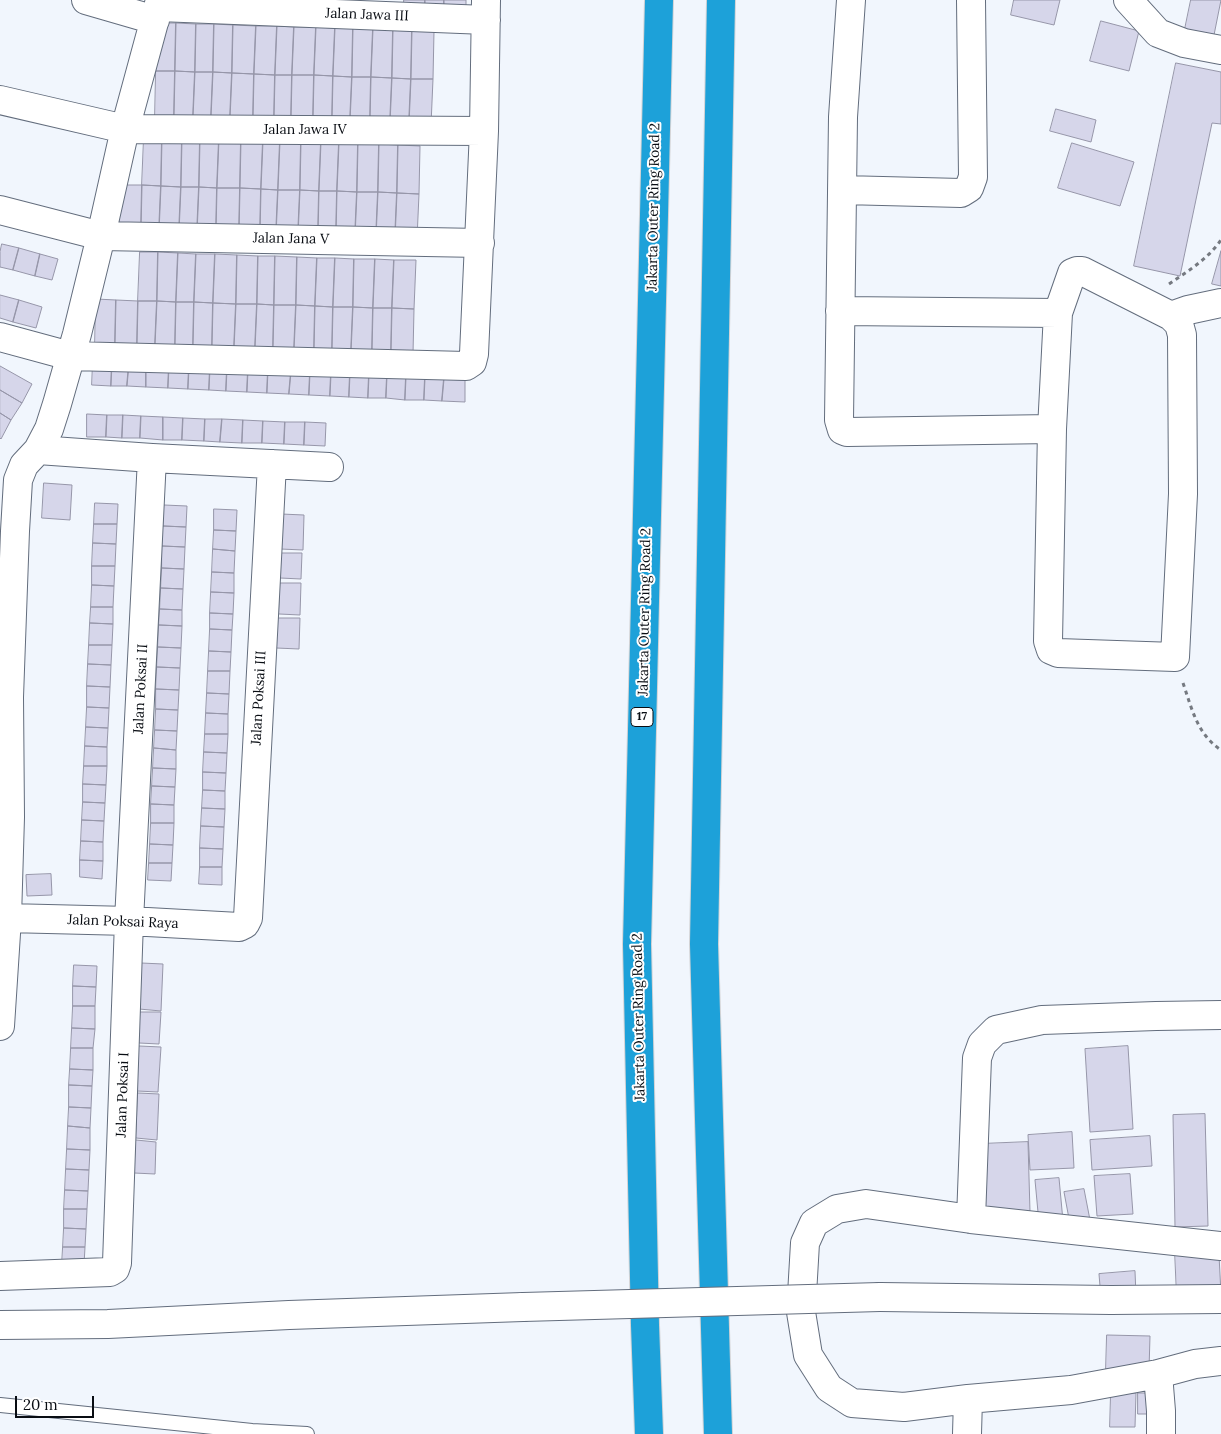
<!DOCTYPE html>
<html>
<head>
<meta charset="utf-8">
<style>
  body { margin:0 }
  #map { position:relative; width:1221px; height:1434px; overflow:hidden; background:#f1f6fd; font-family:Lora,serif }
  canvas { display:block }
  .scale { position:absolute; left:15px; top:1396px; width:79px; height:22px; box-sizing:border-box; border:2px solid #090d13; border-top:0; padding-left:6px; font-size:15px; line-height:18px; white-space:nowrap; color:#090d13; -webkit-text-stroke:4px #fff; paint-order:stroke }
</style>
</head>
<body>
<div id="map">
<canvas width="1221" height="1434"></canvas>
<div class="scale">20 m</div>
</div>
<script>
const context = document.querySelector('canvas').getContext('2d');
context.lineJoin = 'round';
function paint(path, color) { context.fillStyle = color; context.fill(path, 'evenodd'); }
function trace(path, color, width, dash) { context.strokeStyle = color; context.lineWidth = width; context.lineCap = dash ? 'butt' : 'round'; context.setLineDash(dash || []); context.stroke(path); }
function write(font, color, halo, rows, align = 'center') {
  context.font = font + ' Lora,serif'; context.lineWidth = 4; context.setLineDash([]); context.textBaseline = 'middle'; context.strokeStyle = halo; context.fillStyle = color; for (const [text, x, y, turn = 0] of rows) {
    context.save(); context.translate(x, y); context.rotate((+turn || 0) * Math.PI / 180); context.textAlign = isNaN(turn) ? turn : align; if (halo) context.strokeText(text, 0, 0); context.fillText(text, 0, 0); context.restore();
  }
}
const building = new Path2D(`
  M404,0H425V10L404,9Z
  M425,0H444V10H425Z
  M444,0H466V11L444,10Z
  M1014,0H1060L1054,25L1011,15Z
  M1191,0H1221L1214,35L1185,29Z
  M1101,21L1139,31L1129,71L1090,61Z
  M158,23H176L175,71H156Z
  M176,23L196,24L195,72L175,71Z
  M196,24H214L213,72H195Z
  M214,24L233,25L232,73L213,72Z
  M233,25L256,26L254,74L232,73Z
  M256,26H277L275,75L254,74Z
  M277,26L294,27L292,75H275Z
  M294,27H316L314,75H292Z
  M316,27L335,28L333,76L314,75Z
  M335,28H353L352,77L333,76Z
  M353,28L373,29L371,77H352Z
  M373,29L393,30L392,78L371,77Z
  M393,30H412L411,79L392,78Z
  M412,30L434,31L433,79H411Z
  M1176,63L1221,72V124L1212,123L1180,276L1134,266Z
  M156,71H175L174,117H155Z
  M175,71L195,72L193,118L174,117Z
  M195,72H213L211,118H193Z
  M213,72L232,73L230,119L211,118Z
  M232,73L254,74L253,120L230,119Z
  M254,74L275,75L274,120H253Z
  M275,75H292L291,121L274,120Z
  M292,75H314L313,121H291Z
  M314,75L333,76L332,122L313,121Z
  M333,76L352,77L350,122H332Z
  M352,77H371L370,123L350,122Z
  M371,77L392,78L390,124L370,123Z
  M392,78L411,79L409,124H390Z
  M411,79H433L431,125L409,124Z
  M1056,109L1096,120L1091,142L1050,131Z
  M144,137L162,138L161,186L142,185Z
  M162,138H182L181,187L161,186Z
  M182,138L200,139L199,187H181Z
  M200,139H219L217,188L199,187Z
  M219,139L241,140L240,188H217Z
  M241,140L263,141L261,189L240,188Z
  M263,141H280L278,190L261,189Z
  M280,141L301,142L300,190H278Z
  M301,142H321L319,191L300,190Z
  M321,142L339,143L337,191H319Z
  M339,143H358L357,192L337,191Z
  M358,143L379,144L378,192H357Z
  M1072,143L1134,162L1120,206L1058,188Z
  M379,144L398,145L397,193L378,192Z
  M398,145L420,146L419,194L397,193Z
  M121,185H142L141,231L119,230Z
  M142,185L161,186L159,232L141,231Z
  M161,186L181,187L179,232H159Z
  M181,187H199L197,233L179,232Z
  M199,187L217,188L216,233H197Z
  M217,188H240L239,234L216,233Z
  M240,188L261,189L260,235L239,234Z
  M261,189L278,190L276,235H260Z
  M278,190H300L298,236L276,235Z
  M300,190L319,191L318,236H298Z
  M319,191H337L336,237L318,236Z
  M337,191L357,192L355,237H336Z
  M357,192H378L376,238L355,237Z
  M378,192L397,193L395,239L376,238Z
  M397,193L419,194L417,239H395Z
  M2,244L19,248L13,270L0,267V252Z
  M19,248L40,254L35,276L13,270Z
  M1221,251V286L1212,284Z
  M140,252H158L157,301H138Z
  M158,252L178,253L176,302L157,301Z
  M178,253L196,254L194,302H176Z
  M40,254L58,259L52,280L35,276Z
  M196,254H215L213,303L194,302Z
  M215,254L237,255L236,304L213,303Z
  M237,255L258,256L257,304H236Z
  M258,256H275L274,305L257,304Z
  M275,256L297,257L296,305H274Z
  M297,257L317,258L315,306L296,305Z
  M317,258H335L333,307L315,306Z
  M335,258L354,259L353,307H333Z
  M354,259H375L373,308L353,307Z
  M375,259L394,260L392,308H373Z
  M394,260H416L414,309L392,308Z
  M0,295L19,300L13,322L0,318Z
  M96,299L116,300L115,345H95Z
  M19,300L42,307L36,328L13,322Z
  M116,300L138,301L137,346L115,345Z
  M138,301H157L155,346H137Z
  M157,301L176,302L175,347L155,346Z
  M176,302H194L193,348L175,347Z
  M194,302L213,303L212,348H193Z
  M213,303L236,304L234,349L212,348Z
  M236,304H257L255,349H234Z
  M257,304L274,305L273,350L255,349Z
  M274,305H296L294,351L273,350Z
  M296,305L315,306L314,352L294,351Z
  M315,306L333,307L332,352H314Z
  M333,307H353L351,353L332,352Z
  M353,307L373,308L372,353H351Z
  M373,308H392L391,354L372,353Z
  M392,308L414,309L413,354H391Z
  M93,362L112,363L111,386L92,385Z
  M112,363L129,364L127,386H111Z
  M129,364L146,365V387L127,386Z
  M146,365L169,366L168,388L146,387Z
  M0,366L32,384L22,403L0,390Z
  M169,366L189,367L188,389L168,388Z
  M189,367L210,368L209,390L188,389Z
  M210,368L227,369L226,391L209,390Z
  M227,369L248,370L247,392L226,391Z
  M248,370H268L267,393L247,392Z
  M268,370L291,372L289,394L267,393Z
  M291,372L310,373L309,395L289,394Z
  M310,373L331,374L330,396L309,395Z
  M331,374H350L349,397L330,396Z
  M350,374L369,375L368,398L349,397Z
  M369,375L387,376L386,398H368Z
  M387,376L406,377L405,400L386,398Z
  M406,377L425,378L424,400H405Z
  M425,378L444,379L442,401L424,400Z
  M444,379L465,380V402L442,401Z
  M0,390L22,403L11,420L0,413Z
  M0,413L11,420L1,439L0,438Z
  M87,414L107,415L106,437H87Z
  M107,415H123L122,438L106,437Z
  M123,415L141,416L140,438H122Z
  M141,416L163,417V440L140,438Z
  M163,417L183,418L182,440H163Z
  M183,418L205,419L204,441L182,440Z
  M205,419H222L220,442L204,441Z
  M222,419L243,420L242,443L220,442Z
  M243,420L263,421L262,443H242Z
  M263,421L285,422L284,444L262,443Z
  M285,422H305L304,445L284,444Z
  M305,422L326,423L325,446L304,445Z
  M44,483L72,485L70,520L42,518Z
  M95,503L118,504L117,524H94Z
  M164,505L187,506L186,527L163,526Z
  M214,509L237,510L236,531L214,530Z
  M281,514L304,515L303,550L280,549Z
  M94,524H117L116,544L93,543Z
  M163,526L186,527L185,547L162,546Z
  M214,530L236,531L235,551L213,549Z
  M93,543L116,544L115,566H92Z
  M162,546L185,547L184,569L162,568Z
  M213,549L235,551L234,573L212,572Z
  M281,553H302L301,579L280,578Z
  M92,566H115L114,586L92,585Z
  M162,568L184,569L183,589L161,588Z
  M212,572L234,573V593L211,592Z
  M280,583H301L300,615L279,614Z
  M92,585L114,586L113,607H91Z
  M161,588L183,589L182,610L160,609Z
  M211,592L234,593L233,614L210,613Z
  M91,607H113V624L90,623Z
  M160,609L182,610V626L159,625Z
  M210,613L233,614L232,630L210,629Z
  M277,618H300L299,649L276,648Z
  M90,623L113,624L112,645H89Z
  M159,625L182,626L181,648L158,647Z
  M210,629L232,630L231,652L209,651Z
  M89,645H112L111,665L88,664Z
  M158,647L181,648L180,668L157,667Z
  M209,651L231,652L230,671H208Z
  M88,664L111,665L110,687L87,686Z
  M157,667L180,668L179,690L156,689Z
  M208,671H230L229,694L207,693Z
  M87,686L110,687L109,708L87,707Z
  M156,689L179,690L178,710L156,709Z
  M207,693L229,694L228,714L206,713Z
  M87,707L109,708L108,728L86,727Z
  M156,709L178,710L177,731L155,730Z
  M206,713L228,714V734H205Z
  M86,727L108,728L107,747L85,746Z
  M155,730L177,731L176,750L154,748Z
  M205,734H228L227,753L204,752Z
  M85,746L107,747V766H84Z
  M154,748L176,750V769L153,768Z
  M204,752L227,753L226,773L203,772Z
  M84,766H107L106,785L83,784Z
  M153,768L176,769L175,787L152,786Z
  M203,772L226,773L225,791L203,790Z
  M83,784L106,785L105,803L83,802Z
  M152,786L175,787L174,805L151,804Z
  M203,790L225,791V809L202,808Z
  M83,802L105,803L104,821L82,820Z
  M151,804L174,805V823H151Z
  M202,808L225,809L224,827L201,826Z
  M82,820L104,821L103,842L81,841Z
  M151,823H174L173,845L150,844Z
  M201,826L224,827L223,849L200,848Z
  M81,841L103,842V861L80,860Z
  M150,844L173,845L172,863H149Z
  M200,848L223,849L222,867H200Z
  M80,860L103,861L102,879L80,877Z
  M149,863H172L171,881L148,880Z
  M200,867H222V885L199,884Z
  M51,874L52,895L27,896L26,875Z
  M141,963L163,964L161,1011L139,1009Z
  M74,965L97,966L96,987L73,986Z
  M73,986L96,987L95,1006H73Z
  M73,1006H95V1029L72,1028Z
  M140,1012H161L159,1044L139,1043Z
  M72,1028L95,1029L93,1048H71Z
  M139,1046L161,1047L158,1092L137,1091Z
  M1128,1046L1133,1129L1090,1132L1085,1049Z
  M71,1048H93V1070L70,1069Z
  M70,1069L93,1070L92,1086L69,1085Z
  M69,1085L92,1086L91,1108L69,1107Z
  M138,1093L159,1094L157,1140L136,1138Z
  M69,1107L91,1108L90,1128L68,1126Z
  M1205,1114L1208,1226L1175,1227L1173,1115Z
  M68,1126L90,1128V1150L67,1149Z
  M1072,1132L1074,1168L1030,1170L1028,1135Z
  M1150,1136L1152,1166L1092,1170L1090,1140Z
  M136,1140L156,1142L155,1174L134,1173Z
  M1028,1142L1030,1212L983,1214L980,1144Z
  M67,1149L90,1150L89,1170L66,1169Z
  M66,1169L89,1170L88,1191L65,1190Z
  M1130,1174L1133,1214L1097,1216L1094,1176Z
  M1059,1178L1063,1221L1039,1223L1035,1180Z
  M1084,1189L1090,1220L1070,1224L1064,1192Z
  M65,1190L88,1191L87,1209H64Z
  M64,1209H87L86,1229L64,1228Z
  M64,1228L86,1229L85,1247H63Z
  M63,1247H85L84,1265L62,1264Z
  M1175,1252L1219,1255L1221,1294L1177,1297Z
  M1135,1271L1136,1295L1101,1298L1099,1274Z
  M1107,1335L1150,1336L1149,1370L1106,1369Z
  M1111,1393H1136L1135,1427H1110Z
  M1138,1393H1149V1414H1138Z`);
const path = new Path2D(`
  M1169,284C1188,271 1208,259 1221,240
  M1183,683C1192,709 1197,734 1221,750`);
const service = new Path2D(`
  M0,1405L252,1431L307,1434`);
const minor = new Path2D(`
  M86,0L155,20
  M851,0L843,117L839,420L842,430L847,432L1052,429
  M1128,0L1158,33L1184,43L1221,50
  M159,7L486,20
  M0,100L125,129L484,131
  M843,190L961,193L969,188L973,177L971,0
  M0,210L101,236L480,243
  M1077,271H1082L1171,316L1179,324L1182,335L1183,494L1175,657L1058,653L1051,650L1048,641L1052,429L1058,313L1072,273Z
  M840,311L1058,313
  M1171,316L1188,310L1221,303
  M0,337L70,356L466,366L472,362L474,354L484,131L486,0
  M38,450L152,458L329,467
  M7,918L129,921L239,927L245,924L248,918L272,464
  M0,1026L7,918L10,817L9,697L15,531L18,480L24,465L38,450L49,429L57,404L77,334L101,236L125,129L160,0
  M971,1219L977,1058L982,1044L996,1030L1042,1020L1156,1016L1221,1015
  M1221,1246L971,1219L866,1204L837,1209L814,1223L805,1243L801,1312L808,1355L829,1388L852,1403L904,1407L968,1399L1071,1390L1158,1374L1195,1364L1221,1361
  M0,1276L110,1272L115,1269L117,1263L129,921L152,458
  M1158,1374L1161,1411V1434
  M967,1434L968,1399`);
const tertiary = new Path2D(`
  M880,1297L1111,1300L1221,1299
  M0,1325L108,1324L289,1315L523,1307`);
const motorway = new Path2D(`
  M649,1434L645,1325L637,944L659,0
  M718,1434L704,944L721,0`);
const tertiaryBridge = new Path2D(`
  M523,1307L880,1297`);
const shields = [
  [642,717,22]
];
const shieldNames = [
  ["17",642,717]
];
const streetNames = [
  ["Jalan Jawa III",367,15,2],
  ["Jalan Jawa IV",305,130],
  ["Jakarta Outer Ring Road 2",654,207,-89],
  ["Jalan Jana V",291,239,1],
  ["Jakarta Outer Ring Road 2",645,612,-89],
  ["Jalan Poksai II",141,689,-87],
  ["Jalan Poksai III",259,698,-87],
  ["Jalan Poksai Raya",123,922,2],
  ["Jakarta Outer Ring Road 2",639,1017,-91],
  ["Jalan Poksai I",123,1095,-88]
];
paint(building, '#d6d6ea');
trace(building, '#9696a9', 1);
trace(service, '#636d7d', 16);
trace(minor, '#636d7d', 30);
trace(tertiary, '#636d7d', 30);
trace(motorway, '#d3d3d5', 30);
trace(path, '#757980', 3, [4, 4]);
trace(service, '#fff', 14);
trace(minor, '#fff', 28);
trace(tertiary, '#fff', 28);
trace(motorway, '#1da1d9', 28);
trace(tertiaryBridge, '#636d7d', 30, []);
trace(tertiaryBridge, '#fff', 28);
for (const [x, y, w] of shields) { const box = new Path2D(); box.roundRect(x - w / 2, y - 9.5, w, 19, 4); context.fillStyle = '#fff'; context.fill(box); trace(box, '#090d13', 1); }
write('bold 12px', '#090d13', null, shieldNames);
write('14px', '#090d13', '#fff', streetNames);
</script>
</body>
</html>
